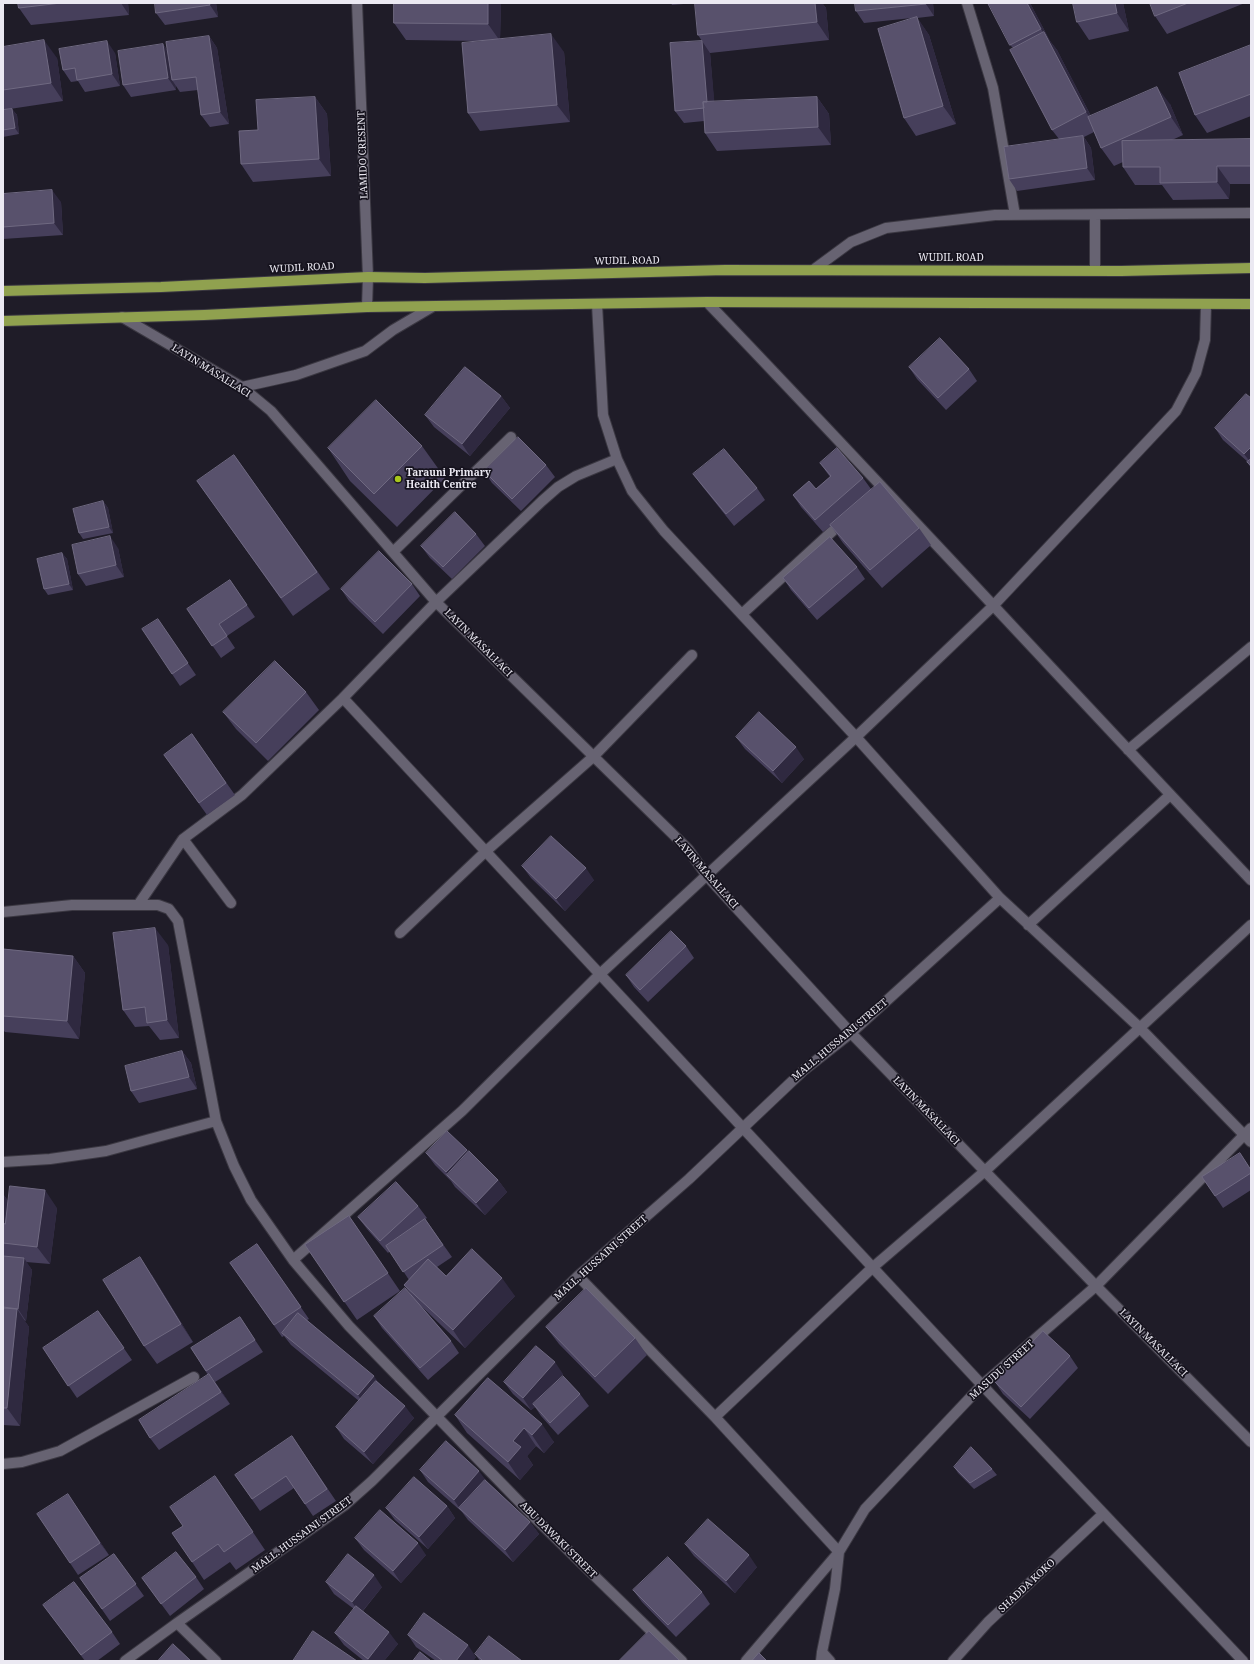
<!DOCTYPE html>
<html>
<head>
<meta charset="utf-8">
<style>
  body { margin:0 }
  #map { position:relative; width:1254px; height:1664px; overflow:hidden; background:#1f1c28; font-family:"Noto Serif",serif }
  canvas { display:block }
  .frame { position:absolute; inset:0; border:4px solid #ebe9f2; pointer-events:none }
</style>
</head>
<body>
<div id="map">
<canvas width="1254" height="1664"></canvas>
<div class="frame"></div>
</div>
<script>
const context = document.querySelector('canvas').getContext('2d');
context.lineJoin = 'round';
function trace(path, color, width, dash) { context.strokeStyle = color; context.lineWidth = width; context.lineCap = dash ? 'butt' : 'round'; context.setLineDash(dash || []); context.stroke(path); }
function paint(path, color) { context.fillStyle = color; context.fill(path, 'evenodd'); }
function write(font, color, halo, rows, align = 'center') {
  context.font = font + ' "Noto Serif",serif'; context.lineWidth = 3.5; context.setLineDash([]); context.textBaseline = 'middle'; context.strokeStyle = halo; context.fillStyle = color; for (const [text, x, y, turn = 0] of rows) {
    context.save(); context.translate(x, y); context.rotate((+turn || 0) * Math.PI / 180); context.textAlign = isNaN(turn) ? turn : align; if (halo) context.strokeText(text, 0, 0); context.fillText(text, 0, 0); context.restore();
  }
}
const minor = new Path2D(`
  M967,3L993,88L1015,215
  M1095,215V270
  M813,270L851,242L886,228L995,215L1251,213
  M707,302C890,493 1069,688 1251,880
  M597,304L603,415L617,459L632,491L664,531L856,737L1000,898L1139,1027L1251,1142
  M122,317L242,387L271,411L436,602L688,849L707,876L851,1033L1096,1286L1251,1442
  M242,387L296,375L365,351L393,330L432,307
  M393,552L511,437
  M742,614L838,526
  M343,698L982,1385L1243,1661
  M1128,750L1251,647
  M183,839L231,903
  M138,905L183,839L242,795L343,698L436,602L542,501L558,487L576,476L617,459
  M3,912L72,905H158L169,909L178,921L216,1121L234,1166L251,1200L293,1260L349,1326L537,1520L682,1661
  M1028,925L1170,795
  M400,933L485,852L593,757L692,655
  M3,1162L50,1159L106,1151L216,1121
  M293,1260L462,1111L599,975L856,737L993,606L1176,411L1196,373L1205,340L1206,305
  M578,1276L715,1417L839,1552L746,1661
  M715,1417L872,1268L985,1171L1251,925
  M3,1464L22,1462L60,1451L194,1377
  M177,1623L345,1505L372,1481L578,1276L689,1179L804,1070L851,1033L1000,898
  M822,1652L835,1589L839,1552L865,1509L982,1385L1096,1286L1251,1128
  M125,1661L177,1623L216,1661
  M821,1661L822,1652L830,1661
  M953,1661L988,1622L1103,1514`);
const tertiary = new Path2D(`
  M357,3L368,277L367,307`);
const primary = new Path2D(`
  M3,291L161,287L368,277L425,278L725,270L1121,271L1251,268
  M3,321L204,315L367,307L707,302L1251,304`);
const wall = new Path2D(`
  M18,3H128L129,15L31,25L19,8Z
  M216,3L218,17L165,25L156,13Z
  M501,3L500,39L564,52L570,122L480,131L468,113L482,41L406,40L394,23Z
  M671,3H822L826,8L829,40L710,53L698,35L695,3L672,5Z
  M933,3L934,16L917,18L929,35L956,124L916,136L904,118L912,18L864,23L856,11Z
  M1030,3L1050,41L1057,50L1091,116L1170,104L1183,135L1172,140L1251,139V184H1230L1229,199L1173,200L1162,185H1135L1123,167V162L1114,166L1101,148L1094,132L1084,137L1091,148L1095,180L1017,191L1009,179L1059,139L1052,130L1013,48L1010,45Z
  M1073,3H1123L1129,31L1089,40L1077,22Z
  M1150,3H1245L1167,34L1155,16Z
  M209,36L217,48L229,124L210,127L201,115L198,90L180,92L176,86V90L131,97L123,85L163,44L167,50Z
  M702,41L710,53L714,102L817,97L829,114L831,145L717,151L705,133L704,121L684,123L675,111Z
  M1251,45V116L1207,133L1195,115Z
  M3,47L57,58L63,101L3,110Z
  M115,53L120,86L85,92L78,81L71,82L63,70Z
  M315,97L327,114L331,176L253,182L241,164L258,130Z
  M12,109L17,115L19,134L3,137V110Z
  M3,194L61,202L63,235L3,239Z
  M909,367L969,369L977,381L946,410L917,379Z
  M501,396L510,408L470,456L434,427L425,415Z
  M1251,398V468L1247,462H1248L1223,440L1215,428Z
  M422,446L445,478L397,527L350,481L328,448Z
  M234,455L330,589L293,616L197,481Z
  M820,463L863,478L871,489L919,528L931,545L882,588L843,543L831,526L823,532L801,507L793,495L816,489L830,477Z
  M546,465L555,477L521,511L492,483L484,471Z
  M693,474L757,488L765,500L734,526L702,486Z
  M103,501L108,508L113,533L83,539L79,533Z
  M476,534L485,546L452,579L430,558L421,546Z
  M118,548L124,577L86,586L78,574Z
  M62,553L67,559L73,590L48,595L44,589Z
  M857,567L865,579L817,620L791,590L783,578Z
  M230,580L255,617L227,636L235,648L221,658L187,609Z
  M412,584L420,596L383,634L349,601L341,589Z
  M166,631L196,675L180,686L172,674Z
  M306,692L319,710L268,761L236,729L223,712Z
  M192,734L235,795L207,815L164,755Z
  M736,737L804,759L782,783L745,749Z
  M522,866L594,880L565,911L531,878Z
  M168,945L179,1038L160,1040L149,1026L135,1027L123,1010Z
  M686,946L694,958L648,1002L634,987L626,975Z
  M3,949L73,956L85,973L79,1039L5,1032L3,1030Z
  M182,1051L191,1063L197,1089L139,1103L131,1091Z
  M467,1150L498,1180L507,1192L485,1215L455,1187L451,1181L435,1165L426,1153Z
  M1251,1169V1190L1223,1208L1215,1196Z
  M3,1194L8,1201L57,1208L50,1264L26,1262L32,1270L26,1321L24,1320L29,1327L20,1426L3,1425Z
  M418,1206L427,1218L424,1220L425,1219L452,1257L437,1267L446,1276L515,1296L465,1348L420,1305L451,1341L459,1353L428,1380L382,1328L374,1316L414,1299L404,1285L409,1280L390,1251L388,1253L367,1229L358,1217Z
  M349,1216L400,1291L357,1320L305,1245Z
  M257,1244L309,1319L307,1320L378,1382L414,1418L373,1464L344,1439L336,1427L359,1401L291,1345L284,1336L282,1337L230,1263Z
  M152,1275L193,1342L157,1364L144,1346Z
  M98,1311L132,1360L77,1398L43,1348Z
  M240,1317L263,1352L215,1382L230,1404L159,1450L150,1438L208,1375L191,1348Z
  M546,1327L635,1338L647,1355L608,1394L559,1344Z
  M1070,1356L1078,1368L1030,1419L1003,1394L995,1382Z
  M563,1374L555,1384L580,1394L589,1406L558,1435L541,1416L535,1407L531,1410L513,1394L504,1382Z
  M488,1378L554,1442L544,1453L536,1446L527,1456L533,1465L520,1480L467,1433L455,1415Z
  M292,1436L336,1501L313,1516L294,1488L260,1511L235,1475Z
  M954,1467L992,1469L997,1475L974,1489L958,1473Z
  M420,1470L487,1482L530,1522L539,1534L513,1562L468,1520L462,1512L428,1482Z
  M215,1476L265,1550L236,1570L230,1562L204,1580L192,1562L183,1526Z
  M76,1506L109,1555L78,1575L70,1563Z
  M447,1506L455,1518L428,1549L395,1520L386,1508Z
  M355,1538L426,1555L401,1583L364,1550Z
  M685,1544L757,1567L735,1593L694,1556Z
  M114,1554L144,1596L110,1621L80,1578Z
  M196,1577L204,1589L170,1616L142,1578Z
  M326,1582L382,1587L363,1611L398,1644L384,1661H364L344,1645L335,1633L354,1609L334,1594Z
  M633,1590L702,1592L710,1604L676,1637L642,1602Z
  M43,1605L112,1632L120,1644L97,1661H85Z
  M408,1635L476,1657L473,1661H436L416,1647Z
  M475,1654L522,1661H480Z`);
const shadedWall = new Path2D(`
  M121,3H128L129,15Z
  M209,3H216L218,17L210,5Z
  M488,3H501L500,41L488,24Z
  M815,3H822L826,8L829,40L817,22Z
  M926,3H933L934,16L926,4Z
  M1027,3H1030L1050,41L1057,50L1098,130L1086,112L1047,38L1041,29Z
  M1115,3H1123L1129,31L1117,13Z
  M917,17L929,35L956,124L943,106Z
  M551,34L564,52L570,122L557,105Z
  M209,36L217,48L229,124L220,112Z
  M44,40L57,58L63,101L51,83Z
  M107,41L115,53L120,86L112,74Z
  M702,41L710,53L716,120L707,108Z
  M163,44L171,56L172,80L176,86V90L168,78Z
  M1157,87L1170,104L1183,135L1171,117Z
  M315,97L327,114L331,176L319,159Z
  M817,97L829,114L831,145L818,127Z
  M12,109L17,115L19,134L15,128Z
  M1083,136L1091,148L1095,180L1087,168Z
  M1217,166L1230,184L1229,199L1217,182Z
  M52,190L61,202L63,235L54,223Z
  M501,396L510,408L470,456L462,444Z
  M1251,447V463L1244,454Z
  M103,501L108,508L113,533L109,527Z
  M110,536L118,548L124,577L116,565Z
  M62,553L67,559L73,590L69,584Z
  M796,747L804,759L782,783L773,771Z
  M586,868L594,880L565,911L556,899Z
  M155,928L168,945L179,1038L167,1020Z
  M73,956L85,973L79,1039L67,1021Z
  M182,1051L191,1063L197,1089L189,1077Z
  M467,1150L475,1162L450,1178L446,1172Z
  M498,1180L507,1192L485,1215L476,1203Z
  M45,1190L57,1208L50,1264L37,1247Z
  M3,1194L9,1202L3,1237Z
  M140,1257L152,1275L193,1342L181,1324Z
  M24,1258L32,1270L26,1321L18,1309Z
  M502,1278L515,1296L465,1348L453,1330Z
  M17,1309L29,1327L20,1426L7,1408Z
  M555,1362L563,1374L535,1406L533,1404L535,1407L531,1410L523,1398Z
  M209,1374L218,1386L230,1404L221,1392Z
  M374,1376L382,1388L366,1407L358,1395Z
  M405,1406L414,1418L373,1464L364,1452Z
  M542,1424L554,1442L544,1453L532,1435Z
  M524,1428L536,1446L527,1456L533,1465L520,1480L508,1462L513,1441Z
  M479,1471L488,1483L459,1508L462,1512L454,1500Z
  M68,1494L76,1506L109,1555L100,1543Z
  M447,1506L455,1518L428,1549L419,1537Z
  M530,1522L539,1534L513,1562L505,1550Z
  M418,1543L426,1555L401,1583L393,1571Z
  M749,1555L757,1567L735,1593L726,1581Z
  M374,1575L382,1587L360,1614L352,1602Z
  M389,1632L398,1644L384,1661H370L368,1659Z
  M468,1645L476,1657L473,1661H456Z`);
const building = new Path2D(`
  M18,3H61L19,8Z
  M155,3H209L210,5L156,13Z
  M394,3H488V24L394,23Z
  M695,3H815L817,22L698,35Z
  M855,3H926V4L856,11Z
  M988,3H1027L1041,29L1010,45Z
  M1073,3H1115L1117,13L1077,22Z
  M1150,3H1188L1155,16Z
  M917,17L943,106L904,118L878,29Z
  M1044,32L1086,112L1052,130L1010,50Z
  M551,34L557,105L468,113L462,43Z
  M209,36L220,112L201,115L196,77L172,80L166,42Z
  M44,40L51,83L3,90V47Z
  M107,41L112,74L77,80L75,68L63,70L59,49Z
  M702,41L707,102H703L704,108L675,111L670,43Z
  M163,44L168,78L123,85L118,51Z
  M1251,45V94L1195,115L1179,73Z
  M1157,87L1171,117L1101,148L1088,117Z
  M315,97L319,159L241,164L239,131L258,130L256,100Z
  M817,97L818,127L705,133L703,102Z
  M12,109L15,128L3,130V110Z
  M1083,136L1087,168L1009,179L1004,147Z
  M1251,139V166H1217V182L1160,183V167H1123L1122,141Z
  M52,190L54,223L3,227V194Z
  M940,338L969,369L938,398L909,367Z
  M465,367L501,396L462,444L425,415Z
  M1246,394L1251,398V447L1244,454L1215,428Z
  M376,400L422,446L374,494L328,448Z
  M518,437L546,465L512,499L484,471Z
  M837,448L863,478L815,520L793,495L809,481L816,489L831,476L820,463Z
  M724,449L757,488L726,514L693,474Z
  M234,455L317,572L281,598L197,481Z
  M1251,459V466L1247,462Z
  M880,482L919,528L870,570L830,525Z
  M103,501L109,527L79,533L73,509Z
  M455,512L476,534L443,567L421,546Z
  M110,536L116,565L78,574L72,545Z
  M830,537L857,567L809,608L783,578Z
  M379,551L412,584L375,622L341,589Z
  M62,553L69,584L44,589L37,559Z
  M230,580L247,605L219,624L227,636L212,646L187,609Z
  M158,619L188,663L172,674L142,629Z
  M275,661L306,692L256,743L223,712Z
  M759,712L796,747L773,771L736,737Z
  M192,734L226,783L199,803L164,755Z
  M551,836L586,868L556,899L522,866Z
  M155,928L167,1020L147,1023L145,1007L123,1010L113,933Z
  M671,931L686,946L640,990L626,975Z
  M3,949L73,956L67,1021L3,1016Z
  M182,1051L189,1077L131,1091L125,1066Z
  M447,1131L467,1150L446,1172L426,1153Z
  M469,1151L498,1180L476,1203L447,1175Z
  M1240,1153L1251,1170V1173L1215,1196L1202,1177Z
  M396,1182L418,1206L380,1241L358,1217Z
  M10,1186L45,1190L37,1247L3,1243V1223L5,1224Z
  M349,1216L388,1273L344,1302L305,1245Z
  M425,1219L443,1245L403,1272L386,1246Z
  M257,1244L301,1307L274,1325L230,1263Z
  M472,1249L502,1278L453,1330L404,1285L428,1259L446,1276Z
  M3,1256L24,1258L18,1309L3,1307Z
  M140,1257L181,1324L144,1346L103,1280Z
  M405,1288L451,1341L420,1368L374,1316Z
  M586,1288L635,1338L595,1377L546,1327Z
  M3,1308L17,1309L7,1408H3Z
  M98,1311L124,1348L68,1386L43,1348Z
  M298,1313L374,1376L358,1395L282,1333Z
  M240,1317L255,1340L206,1371L191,1348Z
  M1043,1331L1070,1356L1021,1407L995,1382Z
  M536,1346L555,1362L523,1398L504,1382Z
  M209,1374L221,1392L150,1438L139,1420Z
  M563,1376L580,1394L550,1423L533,1404Z
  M488,1378L542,1424L532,1435L524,1428L513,1441L521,1447L508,1462L455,1415Z
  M376,1381L405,1406L364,1452L336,1427Z
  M292,1436L327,1489L305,1504L286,1476L252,1499L235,1475Z
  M446,1441L479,1471L454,1500L420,1470Z
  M971,1447L992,1469L970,1483L954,1467Z
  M215,1476L253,1532L224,1552L218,1544L192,1562L172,1533L183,1526L170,1507Z
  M414,1477L447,1506L419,1537L386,1508Z
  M485,1480L530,1522L505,1550L459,1508Z
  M68,1494L100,1543L70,1563L37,1514Z
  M380,1510L418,1543L393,1571L355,1538Z
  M708,1519L749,1555L726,1581L685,1544Z
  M176,1552L196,1577L161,1604L142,1578Z
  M114,1554L136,1584L102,1609L80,1578Z
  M348,1554L374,1575L352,1602L326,1582Z
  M668,1557L702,1592L668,1625L633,1590Z
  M74,1582L112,1632L81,1655L43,1605Z
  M356,1606L389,1632L368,1659L335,1633Z
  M424,1613L468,1645L456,1661H443L408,1635Z
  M313,1631L357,1661H293Z
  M649,1631L680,1661H646L645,1660L644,1661H620V1660Z
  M489,1636L522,1661H481L482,1660L475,1654Z
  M173,1644L191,1661H158Z
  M420,1652L431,1661H413Z
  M759,1653L767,1661H752Z`);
const markers = [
  [398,479,4,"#a8c71c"]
];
const streetNames = [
  ["LAMIDO CRESENT",363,155,-92],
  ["WUDIL ROAD",951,258],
  ["WUDIL ROAD",627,261,-1],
  ["WUDIL ROAD",302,268,-3],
  ["LAYIN MASALLACI",211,371,32],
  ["LAYIN MASALLACI",478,643,45],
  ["LAYIN MASALLACI",706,873,49],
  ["MALL. HUSSAINI STREET",840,1040,-40],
  ["LAYIN MASALLACI",926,1111,46],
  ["MALL. HUSSAINI STREET",601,1258,-42],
  ["LAYIN MASALLACI",1153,1343,45],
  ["MASUDU STREET",1002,1370,-42],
  ["MALL. HUSSAINI STREET",302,1535,-36],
  ["ABU DAWAKI STREET",558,1540,45],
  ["SHADDA KOKO",1027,1586,-43]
];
const poiNames = [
  ["Tarauni Primary",406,473],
  ["Health Centre",406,485]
];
trace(minor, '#3b3842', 12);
trace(tertiary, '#3b3842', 12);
trace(primary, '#3b3842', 12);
trace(minor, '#676372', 10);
trace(tertiary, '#676372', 10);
trace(primary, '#90a14f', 10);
paint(wall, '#463f5b');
paint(shadedWall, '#2f2940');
paint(building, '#58516c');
trace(building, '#6f6981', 1);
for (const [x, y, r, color] of markers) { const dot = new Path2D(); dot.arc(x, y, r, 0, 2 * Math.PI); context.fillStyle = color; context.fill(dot); trace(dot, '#16131e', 1.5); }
write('10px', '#ebe9f2', '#16131e', streetNames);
write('bold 10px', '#ebe9f2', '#16131e', poiNames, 'left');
</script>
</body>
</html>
